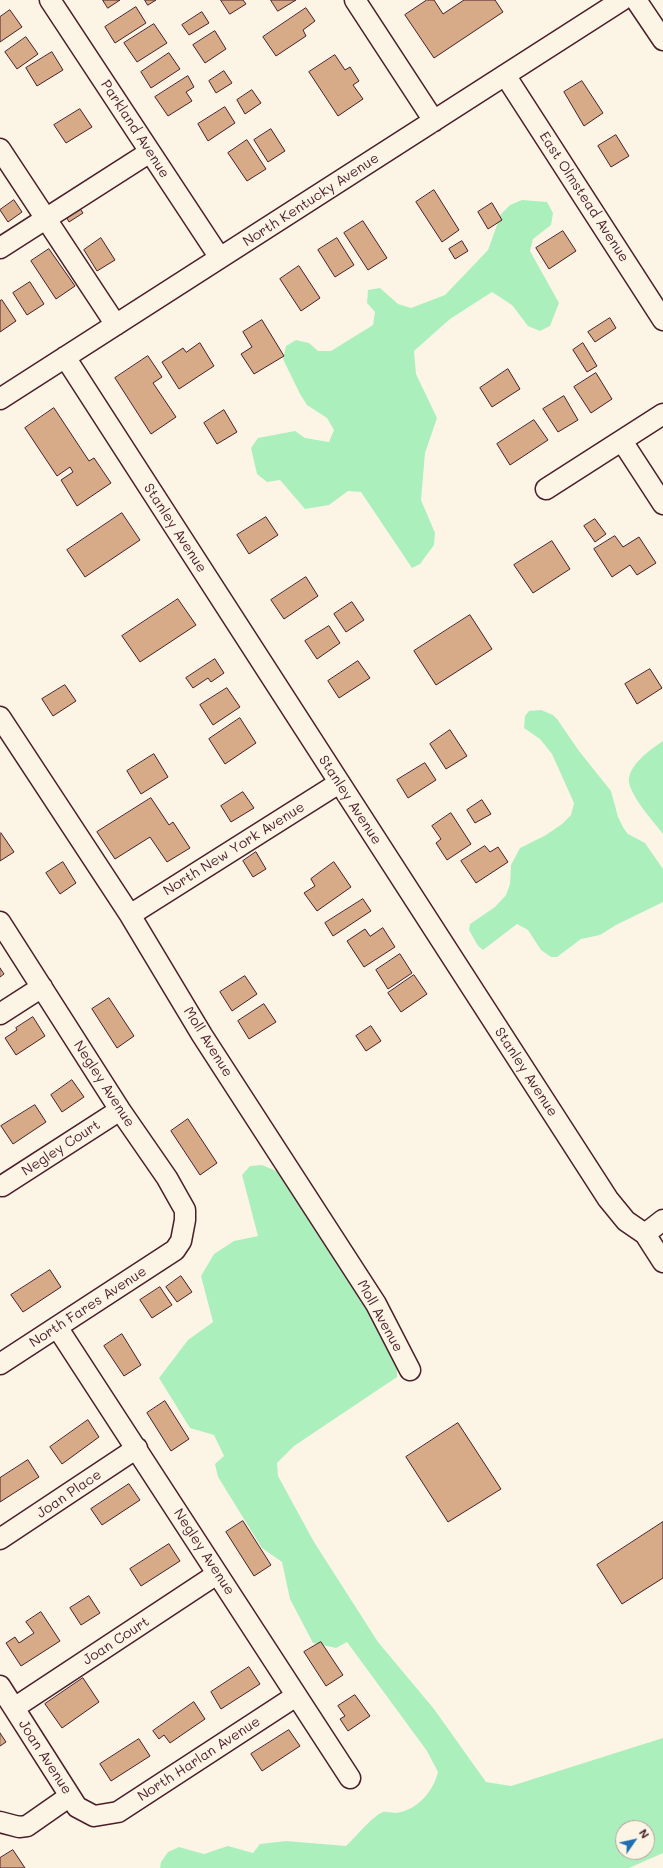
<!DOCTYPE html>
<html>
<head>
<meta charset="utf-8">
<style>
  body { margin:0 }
  #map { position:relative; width:663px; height:1868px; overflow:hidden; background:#fcf5e5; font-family:Mali,sans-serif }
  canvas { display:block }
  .north { position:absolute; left:615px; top:1820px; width:40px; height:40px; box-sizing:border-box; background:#fcf5e5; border:1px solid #b59f9b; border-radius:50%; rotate:56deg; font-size:11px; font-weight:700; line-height:16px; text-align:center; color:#4a1f2b }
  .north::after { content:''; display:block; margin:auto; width:14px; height:18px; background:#1f6fb2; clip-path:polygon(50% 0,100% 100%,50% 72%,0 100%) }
</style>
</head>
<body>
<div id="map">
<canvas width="663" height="1868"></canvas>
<div class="north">N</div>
</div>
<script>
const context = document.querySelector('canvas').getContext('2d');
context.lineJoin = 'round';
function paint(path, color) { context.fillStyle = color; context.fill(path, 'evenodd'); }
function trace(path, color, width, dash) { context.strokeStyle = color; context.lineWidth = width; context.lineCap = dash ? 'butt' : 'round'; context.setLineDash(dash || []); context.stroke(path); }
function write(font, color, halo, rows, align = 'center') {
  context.font = font + ' Mali,sans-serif'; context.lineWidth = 3; context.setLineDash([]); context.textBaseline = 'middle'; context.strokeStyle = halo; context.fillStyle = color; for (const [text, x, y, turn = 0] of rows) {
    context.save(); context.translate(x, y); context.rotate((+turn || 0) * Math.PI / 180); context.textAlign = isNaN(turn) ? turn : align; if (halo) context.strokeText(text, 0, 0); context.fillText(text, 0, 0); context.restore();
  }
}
const green = new Path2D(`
  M522,200L547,202L553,213L551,225L533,239L530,251L559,303L550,326L540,331L528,326L512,305L492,292L450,319L414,351L416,374L437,418L425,453L421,500L435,533L434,545L420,564L412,568L361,492L348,491L329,505L305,509L280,480L267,482L257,474L251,448L258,438L295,431L305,438L329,442L334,430L327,418L307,405L300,394L283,359L286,346L296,340L309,343L318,351H331L373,325L375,312L367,303L368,290L380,288L398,304L411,308L445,295L488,250L501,214L510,205Z
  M541,710L553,715L557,719L579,751L611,791L618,817L624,829L628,834L645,843L663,869V902L616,925L600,935L581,939L557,957H551L541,950L528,930L517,924L483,950L478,946L469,930L470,924L495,907L506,895L510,884L511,865L520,848L546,835L562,824L571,815L574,803L552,754L540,739L524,728L525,716L529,711Z
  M663,741V834C654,822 631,797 629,782C627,766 651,749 663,741Z
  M262,1165L286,1175L386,1329L397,1364V1377L294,1446L277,1463L278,1476L314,1542L378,1642L434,1709L486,1782L511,1786L663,1738V1853L629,1868H160L161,1862L168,1852L179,1847L204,1854L228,1846L253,1853L260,1844L286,1841L346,1846C355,1838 372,1816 383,1812C387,1811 392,1813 396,1813C417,1810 433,1792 438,1772L427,1751L347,1642L336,1648L313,1643L290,1599L282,1562L262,1548L218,1477L215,1464L224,1456L214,1435L190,1428L159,1378L188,1340L213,1322L201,1276L214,1254L234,1241L258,1236L242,1175L250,1166ZM623,1828H647V1852H623Z`);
const building = new Path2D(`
  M103,0H120L108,8Z
  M145,0H156L148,5Z
  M221,0H243L246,4L230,14Z
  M271,0H296L278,11Z
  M427,0H434L443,14L464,0H495L503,12L434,58L405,15Z
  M136,7L146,23L115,43L105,27Z
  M306,8L315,21L303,30L306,36L276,56L263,37Z
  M10,10L22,27L0,42V17Z
  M202,12L209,23L189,35L182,25Z
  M154,24L167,43L137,62L124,43Z
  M215,31L226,49L205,63L193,45Z
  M26,37L38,54L17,69L5,52Z
  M52,52L63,70L37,86L26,68Z
  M169,53L180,69L151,88L141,72Z
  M335,55L345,70L350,67L359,81L353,85L363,99L338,116L309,72Z
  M224,71L232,83L216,93L209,81Z
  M188,76L194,87L186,92L192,101L168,116L155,97Z
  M582,81L603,113L584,126L564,92Z
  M252,90L261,103L245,114L237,100Z
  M225,107L235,123L208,141L198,124Z
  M80,109L92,127L66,143L54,125Z
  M271,129L285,151L268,162L254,140Z
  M616,135L629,156L611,167L598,146Z
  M247,140L266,169L247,181L228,153Z
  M434,190L459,230L442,242L416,202Z
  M14,200L22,212L8,222L0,210Z
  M492,203L502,220L488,229L478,212Z
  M77,204L83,213L69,222L64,213Z
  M363,221L387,258L368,270L344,233Z
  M563,231L576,251L549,269L536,248Z
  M101,238L115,260L97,271L84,250Z
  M337,238L354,265L335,277L318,250Z
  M462,241L468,251L455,259L449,249Z
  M49,249L75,286L56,299L31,261Z
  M299,266L320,298L301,311L280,279Z
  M30,282L44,304L27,315L13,293Z
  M2,300L16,321L0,332V301Z
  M610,318L616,328L595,342L588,332Z
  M262,320L284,356L254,374L241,354L252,347L243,332Z
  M200,343L214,366L179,389L162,362L183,348L186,352Z
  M583,343L597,366L587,372L573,350Z
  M148,356L162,377L153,383L176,417L151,434L115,378Z
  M508,369L520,389L492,407L480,388Z
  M596,373L612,399L591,413L574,387Z
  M564,396L578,420L558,432L543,409Z
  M54,408L89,461L94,458L111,483L77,506L61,480L73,472L70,467L57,476L25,428Z
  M224,410L237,432L217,444L204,423Z
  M534,420L548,440L510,465L497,444Z
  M122,513L140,540L85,577L67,550Z
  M266,517L278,535L249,554L237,535Z
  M595,519L606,534L595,542L584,526Z
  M615,536L623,547L639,537L656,563L637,575L630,565L612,577L594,549Z
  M552,541L570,569L533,593L514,565Z
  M306,577L318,596L284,619L271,600Z
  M178,599L196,625L140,662L122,636Z
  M352,602L364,620L346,632L334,614Z
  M470,615L492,649L436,685L414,651Z
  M329,626L340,643L317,659L305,641Z
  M215,659L224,673L211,682L208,678L193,688L186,678Z
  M358,661L370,678L339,698L328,681Z
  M650,669L662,688L637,704L625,684Z
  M65,685L76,701L53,716L42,699Z
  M227,688L240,707L213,725L200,705Z
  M240,718L256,743L225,764L209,739Z
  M450,730L467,756L446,769L430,744Z
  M154,754L168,777L141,794L127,771Z
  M425,763L436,780L408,798L397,780Z
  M243,792L254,808L231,822L221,806Z
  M151,798L169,825L173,822L190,848L167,862L150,837L115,859L97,832Z
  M482,800L491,814L475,823L467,810Z
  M451,813L471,844L447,860L436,843L441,839L432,826Z
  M1,833L14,852L0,861V834Z
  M485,846L490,852L498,847L508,862L476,883L461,861Z
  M256,852L266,869L253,877L243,861Z
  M63,862L76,883L60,894L46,873Z
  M334,862L351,887L317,911L304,893L315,886L311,879Z
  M363,899L371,911L333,936L325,923Z
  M383,928L395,947L364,967L347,941L365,929L370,936Z
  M400,954L412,973L388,989L376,970Z
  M0,968L4,974L0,977Z
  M414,975L427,994L401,1012L388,993Z
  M245,976L257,994L232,1011L220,992Z
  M109,998L134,1036L117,1048L92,1009Z
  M264,1004L276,1022L249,1039L238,1021Z
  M33,1017L45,1036L16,1055L5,1038L17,1030L16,1028Z
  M371,1026L381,1041L366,1051L356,1036Z
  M72,1080L84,1097L62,1112L51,1095Z
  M35,1105L46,1122L13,1144L1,1126Z
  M188,1119L217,1163L200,1175L171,1131Z
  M50,1270L61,1287L23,1312L11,1295Z
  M181,1276L192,1292L177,1302L166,1287Z
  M160,1287L172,1305L152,1318L140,1300Z
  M122,1334L141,1365L124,1376L104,1346Z
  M165,1401L189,1439L171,1451L147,1413Z
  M88,1420L99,1437L62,1464L50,1447Z
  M458,1423L501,1489L448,1522L406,1457Z
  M28,1460L39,1477L0,1502V1478Z
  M129,1484L140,1500L102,1525L91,1509Z
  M243,1521L271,1565L254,1576L226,1532Z
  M663,1522V1578L622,1604L597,1565Z
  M169,1544L180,1561L141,1586L130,1569Z
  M89,1596L100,1613L81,1625L70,1608Z
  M41,1612L60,1641L21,1666L6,1643L15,1637L19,1643L34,1633L26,1622Z
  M321,1642L343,1675L326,1686L304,1652Z
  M249,1667L260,1684L221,1709L211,1692Z
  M83,1678L99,1702L62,1728L45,1704Z
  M355,1695L370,1716L348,1731L340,1719L345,1716L338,1706Z
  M194,1702L205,1719L170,1743L164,1735L159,1739L153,1731Z
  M289,1730L300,1746L262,1771L251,1754Z
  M0,1733L6,1742L0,1746Z
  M139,1739L150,1756L111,1781L100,1764Z
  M13,1850L25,1868H0V1858Z`);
const minor = new Path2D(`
  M50,0L220,258
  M355,0L434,121
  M636,0L663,40
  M505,75L663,320
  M0,149L116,325
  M0,248L150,152
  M65,357L608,1199L626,1221L645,1234L663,1262
  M0,399L622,0
  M622,441L663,504
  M546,489L663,414
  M0,717L130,915L202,1035L376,1304L410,1370
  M130,915L339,783
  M0,922L120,1110L167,1178L185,1210V1220L181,1241L175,1250L0,1364
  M0,1014L42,987
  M2,1186L120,1110
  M645,1234L663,1220
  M57,1327L350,1778
  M0,1539L137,1448
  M0,1686L77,1807L94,1816L118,1812L296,1696
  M14,1708L217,1574
  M0,1822L19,1827L27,1826L70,1796`);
const streetNames = [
  ["Parkland Avenue",135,129,57],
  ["East Olmstead Avenue",584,197,57],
  ["North Kentucky Avenue",311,200,-33],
  ["Stanley Avenue",175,528,57],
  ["Stanley Avenue",350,800,57],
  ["North New York Avenue",234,849,-32],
  ["Moll Avenue",208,1042,58],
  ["Stanley Avenue",526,1072,57],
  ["Negley Avenue",104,1084,57],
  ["Negley Court",61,1148,-33],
  ["North Fares Avenue",88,1307,-33],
  ["Moll Avenue",380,1316,61],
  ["Joan Place",69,1494,-34],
  ["Negley Avenue",204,1552,57],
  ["Joan Court",116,1641,-33],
  ["Joan Avenue",45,1757,57],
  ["North Harlan Avenue",199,1759,-33]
];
paint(green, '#abf0bc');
paint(building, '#d7ab88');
trace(building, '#4a1f2b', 1);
trace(minor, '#4a1f2b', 23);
trace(minor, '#fcf5e5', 20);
write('14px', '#4a1f2b', '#fcf5e5', streetNames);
</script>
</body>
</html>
